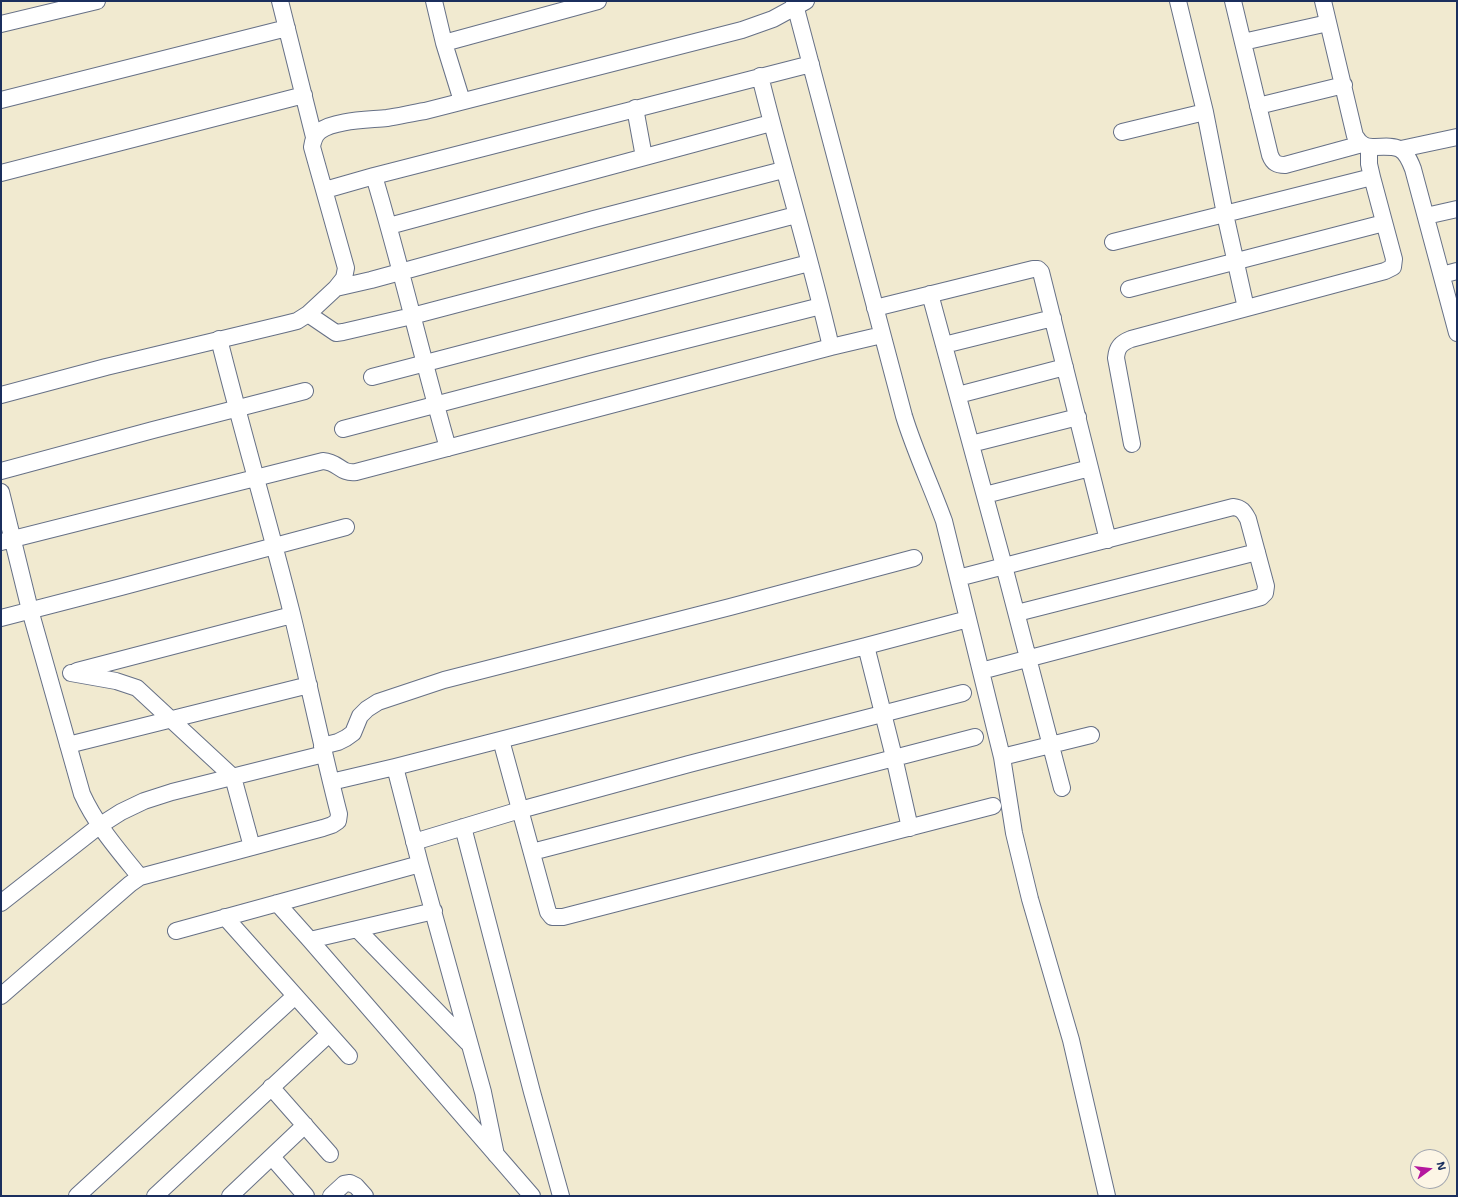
<!DOCTYPE html>
<html>
<head>
<meta charset="utf-8">
<style>
  body { margin:0 }
  #map { position:relative; width:1458px; height:1197px; overflow:hidden; background:#f1ead0; font-family:"Shantell Sans",sans-serif }
  canvas { display:block }
  .frame { position:absolute; inset:0; border:2px solid #1b2f5e; pointer-events:none }
  .north { position:absolute; left:1410px; top:1149px; width:40px; height:40px; box-sizing:border-box; background:#fcf5e5; border:1px solid #a2a6af; border-radius:50%; rotate:75deg; font-size:11px; font-weight:700; line-height:16px; text-align:center; color:#1b2f5e }
  .north::after { content:''; display:block; margin:auto; width:14px; height:18px; background:#b5179e; clip-path:polygon(50% 0,100% 100%,50% 72%,0 100%) }
</style>
</head>
<body>
<div id="map">
<canvas width="1458" height="1197"></canvas>
<div class="frame"></div>
<div class="north">N</div>
</div>
<script>
const context = document.querySelector('canvas').getContext('2d');
context.lineJoin = 'round';
function trace(path, color, width, dash) { context.strokeStyle = color; context.lineWidth = width; context.lineCap = dash ? 'butt' : 'round'; context.setLineDash(dash || []); context.stroke(path); }
const minor = new Path2D(`
  M280,1L314,137
  M434,1L444,43L462,101
  M794,1L904,416C915,452 931,485 944,521L1002,757L1014,833L1030,899L1071,1040L1107,1196
  M1178,1L1205,112L1225,214L1246,308
  M1233,1L1270,155C1273,163 1277,165 1285,165L1362,144
  M1323,1L1355,136C1357,138 1359,142 1361,143C1364,146 1369,147 1373,147C1398,146 1404,145 1413,169L1457,333
  M1,24L97,1
  M1243,42L1328,23
  M444,43L598,1
  M760,76C782,166 810,256 831,347
  M1,100L287,28
  M1258,106L1344,85
  M635,108L644,157
  M1122,132L1205,112
  M1401,149L1457,137
  M1,173L304,95
  M374,176C401,266 422,358 448,448
  M325,190L374,176L811,64
  M1426,216L1457,209
  M389,226L771,123
  M1113,242L1372,177
  M1442,275L1457,271
  M336,288L371,280L594,219L783,170
  M1129,289L1384,223
  M930,294L1004,566L1062,788
  M875,308L1033,269H1038L1041,272L1108,540
  M308,314L336,333L343,332L412,316L796,215
  M944,345L1053,318
  M372,377L809,263
  M1,395L106,367L285,324L297,321L308,314L336,288L344,278L346,268L312,147C313,141 314,135 320,131C334,120 369,120 387,118C400,116 412,113 425,111L742,30L773,19L806,1
  M958,395L1065,367
  M343,429L591,364L821,306
  M971,444L1078,417
  M1132,444L1116,358C1117,347 1121,343 1131,339L1385,271L1393,267L1394,259L1372,177L1369,164V147
  M1,471L153,430L305,391
  M1,492L30,610L82,794C96,825 119,851 140,877
  M985,495L1090,468
  M1,542L323,461C339,462 340,474 356,472L831,347L882,335
  M958,578L1233,507C1242,508 1244,512 1248,519L1266,586L1265,593L1261,597L1254,599L981,671
  M1017,613L1257,552
  M1,618L121,587L346,527
  M77,671L292,615
  M71,673L116,681L137,688L233,777L252,847
  M501,740L548,912L552,917H563L993,806
  M68,745L309,685
  M322,746L338,742L346,738L353,733L360,716L367,709L378,702L444,680L730,607L914,558
  M1002,757L1091,735
  M395,767L420,864L483,1092L496,1155
  M331,782L395,767L866,646
  M463,827L532,1092L561,1196
  M910,828L894,757L866,646L968,619
  M414,842L520,810L689,764L963,693
  M532,852L975,737
  M1,903L99,826L121,812L144,801L172,792L324,754
  M277,903L310,940L532,1196
  M225,917L349,1056
  M357,929L468,1043
  M176,931L420,864
  M310,940L434,911
  M1,996L130,884L140,877L323,828L332,825L338,821L339,814C322,748 308,680 292,614C269,522 242,431 219,339
  M271,1087L330,1154
  M272,1157L306,1196
  M77,1196L295,996
  M155,1196L329,1034
  M230,1196L305,1125
  M331,1196L344,1184L350,1183L356,1186L365,1196`);
trace(minor, '#667086', 18);
trace(minor, '#fff', 16);
</script>
</body>
</html>
